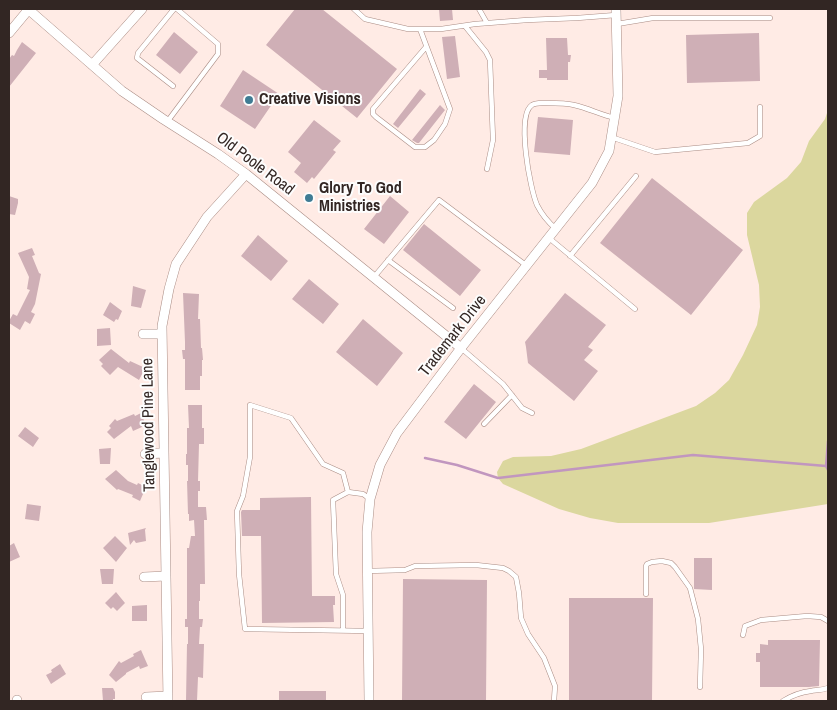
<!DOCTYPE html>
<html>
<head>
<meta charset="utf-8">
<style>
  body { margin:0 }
  #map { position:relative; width:837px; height:710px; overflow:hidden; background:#ffebe5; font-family:"Archivo Narrow",sans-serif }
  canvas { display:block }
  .frame { position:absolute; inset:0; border:10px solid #322623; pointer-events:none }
</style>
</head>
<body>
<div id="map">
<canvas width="837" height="710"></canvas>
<div class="frame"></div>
</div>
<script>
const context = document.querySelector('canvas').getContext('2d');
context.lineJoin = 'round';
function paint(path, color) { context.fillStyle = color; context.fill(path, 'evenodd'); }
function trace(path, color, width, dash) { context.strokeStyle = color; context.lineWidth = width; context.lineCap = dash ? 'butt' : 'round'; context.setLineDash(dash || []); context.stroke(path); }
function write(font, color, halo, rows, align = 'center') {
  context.font = font + ' "Archivo Narrow",sans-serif'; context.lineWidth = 4; context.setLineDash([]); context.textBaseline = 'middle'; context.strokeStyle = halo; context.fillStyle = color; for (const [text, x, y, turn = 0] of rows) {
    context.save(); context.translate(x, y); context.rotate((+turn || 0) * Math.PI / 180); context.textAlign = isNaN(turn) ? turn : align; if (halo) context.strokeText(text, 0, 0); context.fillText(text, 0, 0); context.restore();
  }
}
const green = new Path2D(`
  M828,110V504L709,523H618L590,518L559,509L503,484L498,478L497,472L503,461L513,457L551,456L581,449L696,406L715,393L729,380L743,355L757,325L760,307L759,285L747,235V213L754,202L787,178L801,162L809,141L825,119Z`);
const stream = new Path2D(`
  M828,441L826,466L828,470
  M425,458L457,465L498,478L693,455L826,466`);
const building = new Path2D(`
  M295,9H322L397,69L357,118L266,45Z
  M439,9H452L453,20L440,21Z
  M174,32L198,52L180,74L156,55Z
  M759,33L760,81L687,83L686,35Z
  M455,36L460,77L447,79L442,37Z
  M546,38H567L568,55H571L570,62H568V80H547V78H539V70H547Z
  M22,42L36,53L9,87V59L12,55L14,56L17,50Z
  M243,70L279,94L255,129L220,106Z
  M420,89L426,94L398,128L393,124Z
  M440,105L445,110L419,143H417L412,140Z
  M538,117L573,120L570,155L534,152Z
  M314,120L341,141L333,150L336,152L314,179L312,177L307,183L294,172L301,163L288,152Z
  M652,178L743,250L691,315L600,243Z
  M9,196L18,199V203L15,215L9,214Z
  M390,196L409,212L384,244L364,229Z
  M424,224L481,270L460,296L403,250Z
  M258,235L288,261L271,281L241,256Z
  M32,248L35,255L32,256L39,273L41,274L35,304L31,312L35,314L30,324L25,321L20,330L9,323V321L13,314L17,316L30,290L27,289L29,277L18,253Z
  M309,279L339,304L323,324L292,299Z
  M133,286L146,290L141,308L131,306Z
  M183,293L199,294L198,319H200L201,348H202L203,360H202V376H200V390H185V359H183L182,350H185V342Z
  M565,293L606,325L588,347L593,350L584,360L598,371L574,401L528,363L526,347L525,342Z
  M110,302L122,311L118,320L116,319L114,322L103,315Z
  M363,319L403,353L377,386L336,352Z
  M110,328L111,345L97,346V329Z
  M111,349L129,363L130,361L143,367L142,369L144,370L139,380L118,367L110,375L101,366L103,364L99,360Z
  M474,384L496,402L466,439L444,422Z
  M188,405H202V428H204V444H199L198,481H200V491H198V507H206L207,520H204L205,584H200V601H199V619H203L202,627H200L199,644H204L203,678L198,677L197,701H186L187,644H188V627H185V619H187V548H189L191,536H195L194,520L189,521V514H188L187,481H188V465H186V454H187V428H189Z
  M141,413L145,423L141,425L142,427L133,431L131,426L114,439L107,432L111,428L109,426L115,419L117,421L134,414L135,416Z
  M25,427L39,438L33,447L18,436Z
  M111,448L110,464H100L99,449Z
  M116,470L128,481L137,485L138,483L146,487L140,501L132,497L133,495L118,489L117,490L105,479Z
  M311,497L312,596H335V605H333L334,622L262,623L261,536H242L241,512L242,510H260V498Z
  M27,504L41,506L39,521L25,519Z
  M146,528L145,530L146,541L136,543L134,540L130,545L128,533Z
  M115,536L127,548L116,562L103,548Z
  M14,543L20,557L9,562V546Z
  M694,558H712V590L694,589Z
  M100,569H114L113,584H102Z
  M403,579L487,580L486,701H402Z
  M116,592L125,603L117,611L113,607L111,609L105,603Z
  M569,598H653L652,701H569Z
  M147,605V621H132V606Z
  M768,640H820L819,686L809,687H760V662H756V653H760V644L768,645Z
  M141,650L148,666L140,669L139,666L126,673V674L116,682L109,675L119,661L121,663L134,656L133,654Z
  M60,664L66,674L51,684L46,675L52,672L51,670Z
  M102,688H113L115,692V699H113V701H103Z
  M279,691H326V701H279Z`);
const lane = new Path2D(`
  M354,9L365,19L408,29H441L475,24L527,20L577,18L616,15
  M479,9L487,23
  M617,24L653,18H770
  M465,26L486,52L490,60L493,140L487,169
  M420,29L450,109L445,124L434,140L425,147H415L376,117L373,114V109L426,47
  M173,86L137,58L138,53L174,9
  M167,122L218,54V44L177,9
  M611,137L655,152L748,143L760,136V107
  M556,229C548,222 542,215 537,205C530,189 516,115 532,105C536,102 543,103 547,103C556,103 566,103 574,105C588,108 601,115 615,118
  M549,238L635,309
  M570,256L636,176
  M388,260L453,308
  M374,277L439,200L527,266
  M461,348L503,384L522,408L532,413
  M484,424L512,395
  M367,571L405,570L415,566L476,565L503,568L509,571L516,577L519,593L521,618L528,634L544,658L555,686L554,701
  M646,594V566L647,564L652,562L662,561L671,563L675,567L690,588L698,619L701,649L700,687
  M343,630V595L336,574L333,500L348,492
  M369,631L245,629L239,574L237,511L243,496L250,457V405L291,418L323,464L343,473L348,492L363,494L370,499
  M743,635L745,626L761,620L807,616L821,617L828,621
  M783,701C791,696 802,692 811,691C818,690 822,690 828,688`);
const street = new Path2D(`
  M28,9L122,91L163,119L218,154L246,174L461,348
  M9,33L29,9
  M92,65L142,9
  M143,334H162
  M145,454L164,453
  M144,577L166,576
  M146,697L168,696
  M17,700V701
  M168,701L162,326L169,289L176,264L207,217L246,174
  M369,701L367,532L370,499L380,465L397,433L461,348L592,183L609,151L618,96L616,9`);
const markers = [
  [249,100,5,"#407c94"],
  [309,198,5,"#407c94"]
];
const poiNames = [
  ["Creative Visions",259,100],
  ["Glory To God",319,189],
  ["Ministries",319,207]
];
const streetNames = [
  ["Old Poole Road",255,164,37],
  ["Trademark Drive",453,336,-52],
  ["Tanglewood Pine Lane",149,425,-91]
];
paint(green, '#dbd79e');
trace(stream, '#c196bf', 2.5);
paint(building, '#cfafb6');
trace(lane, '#aa8c84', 5.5);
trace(street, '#aa8c84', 10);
trace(lane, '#fff', 4.5);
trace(street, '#fff', 9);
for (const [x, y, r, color] of markers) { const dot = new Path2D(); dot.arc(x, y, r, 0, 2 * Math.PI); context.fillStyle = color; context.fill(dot); trace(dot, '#fdfdfd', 2); }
write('bold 16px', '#322623', '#fdfdfd', poiNames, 'left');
write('16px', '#322623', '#fdfdfd', streetNames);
</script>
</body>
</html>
